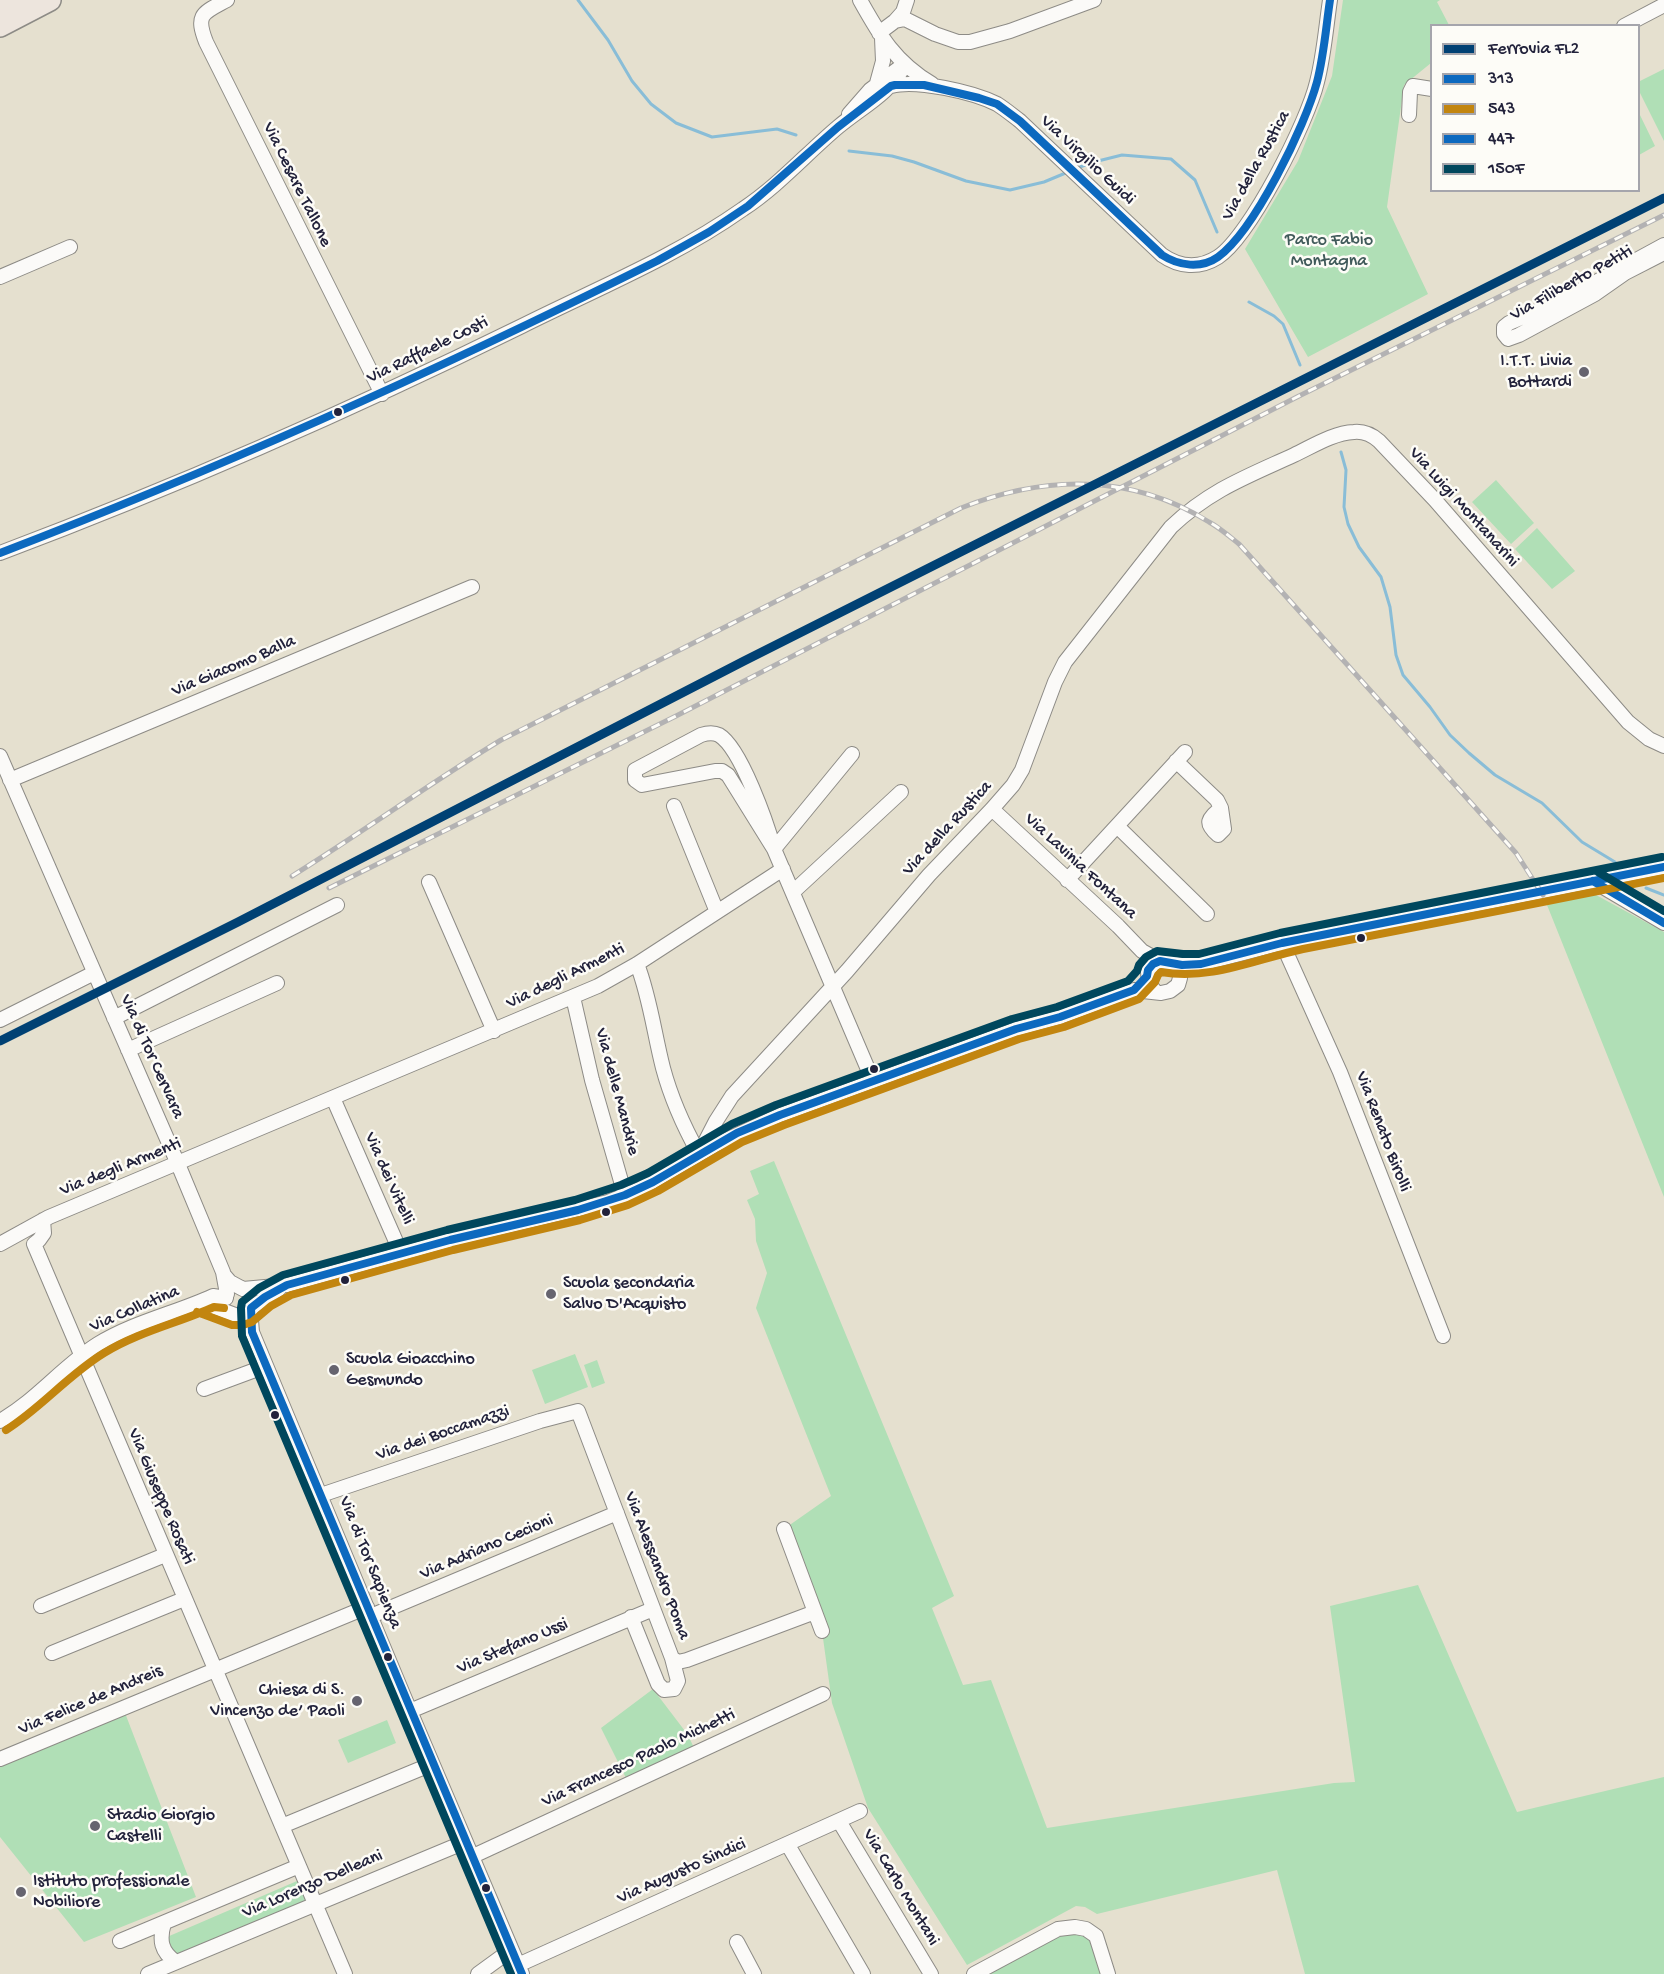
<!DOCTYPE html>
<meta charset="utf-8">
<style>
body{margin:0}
#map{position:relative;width:1664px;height:1974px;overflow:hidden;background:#e5e0cf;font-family:"Gochi Hand",sans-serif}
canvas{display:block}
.legend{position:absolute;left:1430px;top:24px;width:210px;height:168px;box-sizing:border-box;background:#fdfcf7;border:2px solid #a5a5ac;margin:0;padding:8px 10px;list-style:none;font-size:18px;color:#22223b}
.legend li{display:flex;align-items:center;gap:12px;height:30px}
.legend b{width:30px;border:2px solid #a5a5ac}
</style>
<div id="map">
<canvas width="1664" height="1974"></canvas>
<ul class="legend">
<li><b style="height:8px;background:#004174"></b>Ferrovia FL2</li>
<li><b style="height:8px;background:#0c69bf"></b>313</li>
<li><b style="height:8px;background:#c2850f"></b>543</li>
<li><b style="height:8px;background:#0c69bf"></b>447</li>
<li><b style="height:8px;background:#00475d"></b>150F</li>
</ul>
</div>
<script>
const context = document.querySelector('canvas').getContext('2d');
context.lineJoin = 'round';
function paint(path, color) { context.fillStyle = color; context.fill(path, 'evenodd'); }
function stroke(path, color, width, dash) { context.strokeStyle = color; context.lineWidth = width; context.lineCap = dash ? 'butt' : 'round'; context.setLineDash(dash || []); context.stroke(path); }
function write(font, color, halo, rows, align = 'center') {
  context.font = font + ' "Gochi Hand",sans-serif'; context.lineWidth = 5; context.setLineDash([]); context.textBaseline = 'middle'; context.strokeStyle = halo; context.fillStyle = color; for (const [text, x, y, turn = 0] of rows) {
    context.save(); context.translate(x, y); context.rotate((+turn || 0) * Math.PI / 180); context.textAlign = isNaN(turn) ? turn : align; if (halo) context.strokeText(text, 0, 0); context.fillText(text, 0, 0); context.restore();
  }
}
paint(new Path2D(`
 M1343 0H1440L1437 2 1449 25 1432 26 1431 63 1404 85 1387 207 1428 294 1308 357 1245 249 1298 161 1332 76Z
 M1664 69V141L1639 91 1638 82Z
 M1639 113 1655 146 1639 155H1638Z
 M1496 480 1534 523 1511 544 1472 502Z
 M1537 528 1575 571 1552 589 1515 549Z
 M1543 895H1596L1664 932V1197Z
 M774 1161 954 1596 932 1608 963 1685 991 1680 1047 1828 1334 1783 1355 1782 1330 1606 1418 1585 1517 1812 1664 1777V1974H1305L1277 1870 1097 1914 1085 1907 1076 1906 967 1965 868 1808 832 1703 822 1631 784 1529 831 1496 756 1308 767 1273 756 1241 755 1219 747 1200 759 1194 750 1171Z
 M575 1354 588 1387 545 1404 532 1370Z
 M597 1360 605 1383 592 1388 584 1365Z
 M653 1689 688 1735 694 1748 626 1778 601 1728Z
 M125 1713 196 1897 84 1942 0 1837V1766Z
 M387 1720 396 1743 348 1763 338 1740Z
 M297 1881 307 1904 177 1960 167 1937Z
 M1071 1933 1085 1936 1093 1941 1104 1974H988L1062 1934Z`), '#b0dfb6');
stroke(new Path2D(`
 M578 0 608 40 632 81 651 104 676 123 712 137 777 129 796 135
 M849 151 892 156 914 162 966 181 1010 190 1044 182 1068 172
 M1077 168 1094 162 1122 155 1171 159 1195 180 1217 232
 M1249 302 1274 316 1283 324 1300 365
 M1341 452 1346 470 1344 507 1348 524 1359 547 1381 577 1390 607 1396 655 1403 675 1430 707 1450 735 1469 753 1495 775 1542 803 1582 842 1615 862
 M1646 888 1664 895`), '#89bdd7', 3);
const minor = new Path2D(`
 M227 0C203 13 195 14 206 42L382 394
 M860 0C880 36 895 62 932 84
 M895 21 903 12 907 0
 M1624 26 1664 5
 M879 33 895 21 905 19 935 34 958 42H970L1010 31 1094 0
 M877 83 883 61 882 38
 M891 86C916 79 973 92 997 104 1005 109 1012 115 1020 121L1162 255C1179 267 1199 269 1218 257 1250 236 1308 121 1317 82 1324 55 1326 27 1330 0
 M849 114 870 90 903 65
 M1409 115 1410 92 1413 86 1432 89
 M1664 245 1561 301 1509 323 1504 327V334L1508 339 1519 335 1595 294 1625 273 1664 253
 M0 277 70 247
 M0 553C178 486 351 410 522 326 596 289 675 257 743 209 778 186 806 154 838 127 863 106 890 94 905 64
 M0 756 178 1164 223 1272 227 1294
 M1176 761 1217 800 1221 808 1224 829 1218 835C1204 823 1208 819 1221 808
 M10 780 472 587
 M674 806 717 912
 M992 809 1118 926 1142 951 1160 961
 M1117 826 1207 914
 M774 849C767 824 741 748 719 735 713 732 707 733 701 735L635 770V780L642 785 715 771H722L728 775 774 849 873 1081
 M774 849 852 754
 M1067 880 1185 752
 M1593 881 1664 923
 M429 882 494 1031
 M793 892 901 792
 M1282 943 1340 1072 1443 1336
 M637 964C650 997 654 1033 663 1068 671 1098 684 1127 699 1154
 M1155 991 1149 984 1148 972 1153 964 1160 961 1182 965 1201 964 1282 943 1664 867
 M573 997 592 1080 625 1195
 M114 1018 337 905
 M0 1020 94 973
 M128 1050 277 983
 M333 1098 401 1253
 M699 1154 716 1121 732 1096 847 971 929 875 992 809 1013 785 1022 770 1055 682 1065 662 1171 527C1210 490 1246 477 1294 455 1313 446 1333 433 1354 432 1364 431 1372 435 1379 441L1435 500 1628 722 1649 739 1664 746
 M43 1220 44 1233 39 1240 34 1244 345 1974
 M0 1244 49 1217 598 986 637 964 783 869
 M224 1275 230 1282 243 1289 287 1285 450 1240 608 1202 640 1189 715 1145 780 1115 1016 1029 1060 1017 1134 990 1161 993 1170 991 1178 985 1180 978 1179 972 1172 963
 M201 1302 235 1315 252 1332
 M251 1308 279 1289
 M250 1309 252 1332 410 1711 522 1974
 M204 1389 266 1366
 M0 1421C37 1400 63 1366 98 1344 134 1322 176 1313 213 1296L226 1298
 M321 1495 540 1421 578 1411 672 1658 678 1681 674 1689 664 1690 658 1684 631 1617
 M784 1529 822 1631
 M41 1606 165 1555
 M371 1616 617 1513
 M52 1653 184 1599
 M672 1658 678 1662 687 1660 815 1612
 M410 1711 653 1609
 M0 1759 367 1607
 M839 1821 931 1974
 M282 1826 432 1764
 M788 1845 863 1974
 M471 1857 823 1694
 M164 1923C159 1940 161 1952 176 1962
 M120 1941 299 1866
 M737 1942 754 1974
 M518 1965 860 1811
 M148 1974 465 1842
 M478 1974 511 1950
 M974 1974 1058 1929 1075 1927 1086 1929 1096 1936 1108 1974`);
const highway = new Path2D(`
 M0 9 16 0
 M0 26 50 0`);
stroke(minor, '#8d8b86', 16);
stroke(highway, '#8d8b86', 24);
stroke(minor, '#fbfaf8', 14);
stroke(highway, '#ede5dd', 21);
const rail = new Path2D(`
 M292 876C363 832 430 783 501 740L961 508C1045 475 1131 473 1209 522 1220 528 1229 536 1239 544L1516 853 1543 895
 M329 888 676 716 1297 397 1664 215`);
stroke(rail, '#b3b2b3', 5);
stroke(rail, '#fdfcf7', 3, [9]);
stroke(new Path2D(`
 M1593 881 1664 923
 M522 1974 252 1332 251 1308 265 1297 287 1285 450 1240 578 1210 625 1195 653 1182 737 1133 780 1115 1016 1029 1060 1017 1134 990 1147 976 1148 970 1153 964 1160 961 1182 965 1201 964 1282 943 1664 867`), '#0c69bf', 8);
stroke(new Path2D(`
 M197 1312 232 1325H243L252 1322 271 1306 291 1295 453 1250 580 1220 628 1205 658 1191 742 1142 784 1125 1019 1039 1064 1027 1139 999 1155 982 1158 975 1161 972C1210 981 1256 959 1303 949 1423 926 1544 902 1664 878
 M6 1430C41 1408 68 1375 104 1353 138 1332 178 1323 214 1307L224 1308`), '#c2850f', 8);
stroke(new Path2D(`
 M0 553C224 467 442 368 657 261L709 232 748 206 838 127 891 86 895 85H924L979 98 997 104 1020 121 1162 255C1179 266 1201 269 1218 257 1255 230 1305 126 1317 82 1324 55 1326 27 1330 0`), '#0c69bf', 8);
stroke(new Path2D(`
 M1598 872 1664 911
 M511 1974 242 1336 241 1308 242 1302 259 1288 283 1275 447 1230 575 1200 621 1185 648 1173 732 1124 776 1105 1012 1019 1057 1007 1128 981 1137 971 1139 965 1146 957 1157 951 1183 954H1199L1280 933 1662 857`), '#00475d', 8);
stroke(new Path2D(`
 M0 1041 238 922 744 661 1664 198`), '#004174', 9);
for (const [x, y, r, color] of [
 [1584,372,6,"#66646f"],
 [338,412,5,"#22223b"],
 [1361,938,5,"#22223b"],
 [874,1069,5,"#22223b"],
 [606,1212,5,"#22223b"],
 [345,1280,5,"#22223b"],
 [551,1294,6,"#66646f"],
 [334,1370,6,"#66646f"],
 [275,1415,5,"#22223b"],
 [388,1657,5,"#22223b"],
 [357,1701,6,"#66646f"],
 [95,1826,6,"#66646f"],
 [486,1888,5,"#22223b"],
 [21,1892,6,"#66646f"]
]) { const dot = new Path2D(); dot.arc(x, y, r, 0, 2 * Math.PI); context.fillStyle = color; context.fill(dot); stroke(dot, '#fdfcf7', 2); }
write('18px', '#22223b', '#fdfcf7', [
 ["Via Virgilio Guidi",1087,161,43],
 ["Via della Rustica",1257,166,-61],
 ["Via Cesare Tallone",296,185,64],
 ["Via Filiberto Petiti",1572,284,-29],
 ["Via Raffaele Costi",428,351,-26],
 ["Via Luigi Montanarini",1463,508,48],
 ["Via Giacomo Balla",234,667,-23],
 ["Via della Rustica",948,829,-47],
 ["Via Lavinia Fontana",1080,867,43],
 ["Via degli Armenti",566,977,-26],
 ["Via di Tor Cervara",151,1057,66],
 ["Via delle Mandrie",616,1092,75],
 ["Via Renato Birolli",1382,1132,69],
 ["Via degli Armenti",121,1168,-22],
 ["Via dei Vitelli",388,1179,66],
 ["Via Collatina",135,1310,-23],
 ["Via dei Boccamazzi",443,1434,-19],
 ["Via Giuseppe Rosati",160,1497,67],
 ["Via Adriano Cecioni",487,1548,-23],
 ["Via di Tor Sapienza",369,1563,68],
 ["Via Alessandro Poma",656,1566,69],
 ["Via Stefano Ussi",513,1647,-23],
 ["Via Felice de Andreis",91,1701,-23],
 ["Via Francesco Paolo Michetti",639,1759,-25],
 ["Via Augusto Sindici",682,1872,-24],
 ["Via Lorenzo Delleani",313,1885,-23],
 ["Via Carlo Montani",900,1888,59]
]);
write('18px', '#405a5a', '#fdfcf7', [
 ["Parco Fabio",1329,241],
 ["Montagna",1329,262]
]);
write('18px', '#22223b', '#fdfcf7', [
 ["I.T.T. Livia",1572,362,"right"],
 ["Bottardi",1572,383,"right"],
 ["Scuola secondaria",563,1284],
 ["Salvo D'Acquisto",563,1305],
 ["Scuola Gioacchino",346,1360],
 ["Gesmundo",346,1381],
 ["Chiesa di S.",345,1691,"right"],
 ["Vincenzo de’ Paoli",345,1712,"right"],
 ["Stadio Giorgio",107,1816],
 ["Castelli",107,1837],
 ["Istituto professionale",33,1882],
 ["Nobiliore",33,1903]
], 'left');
</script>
